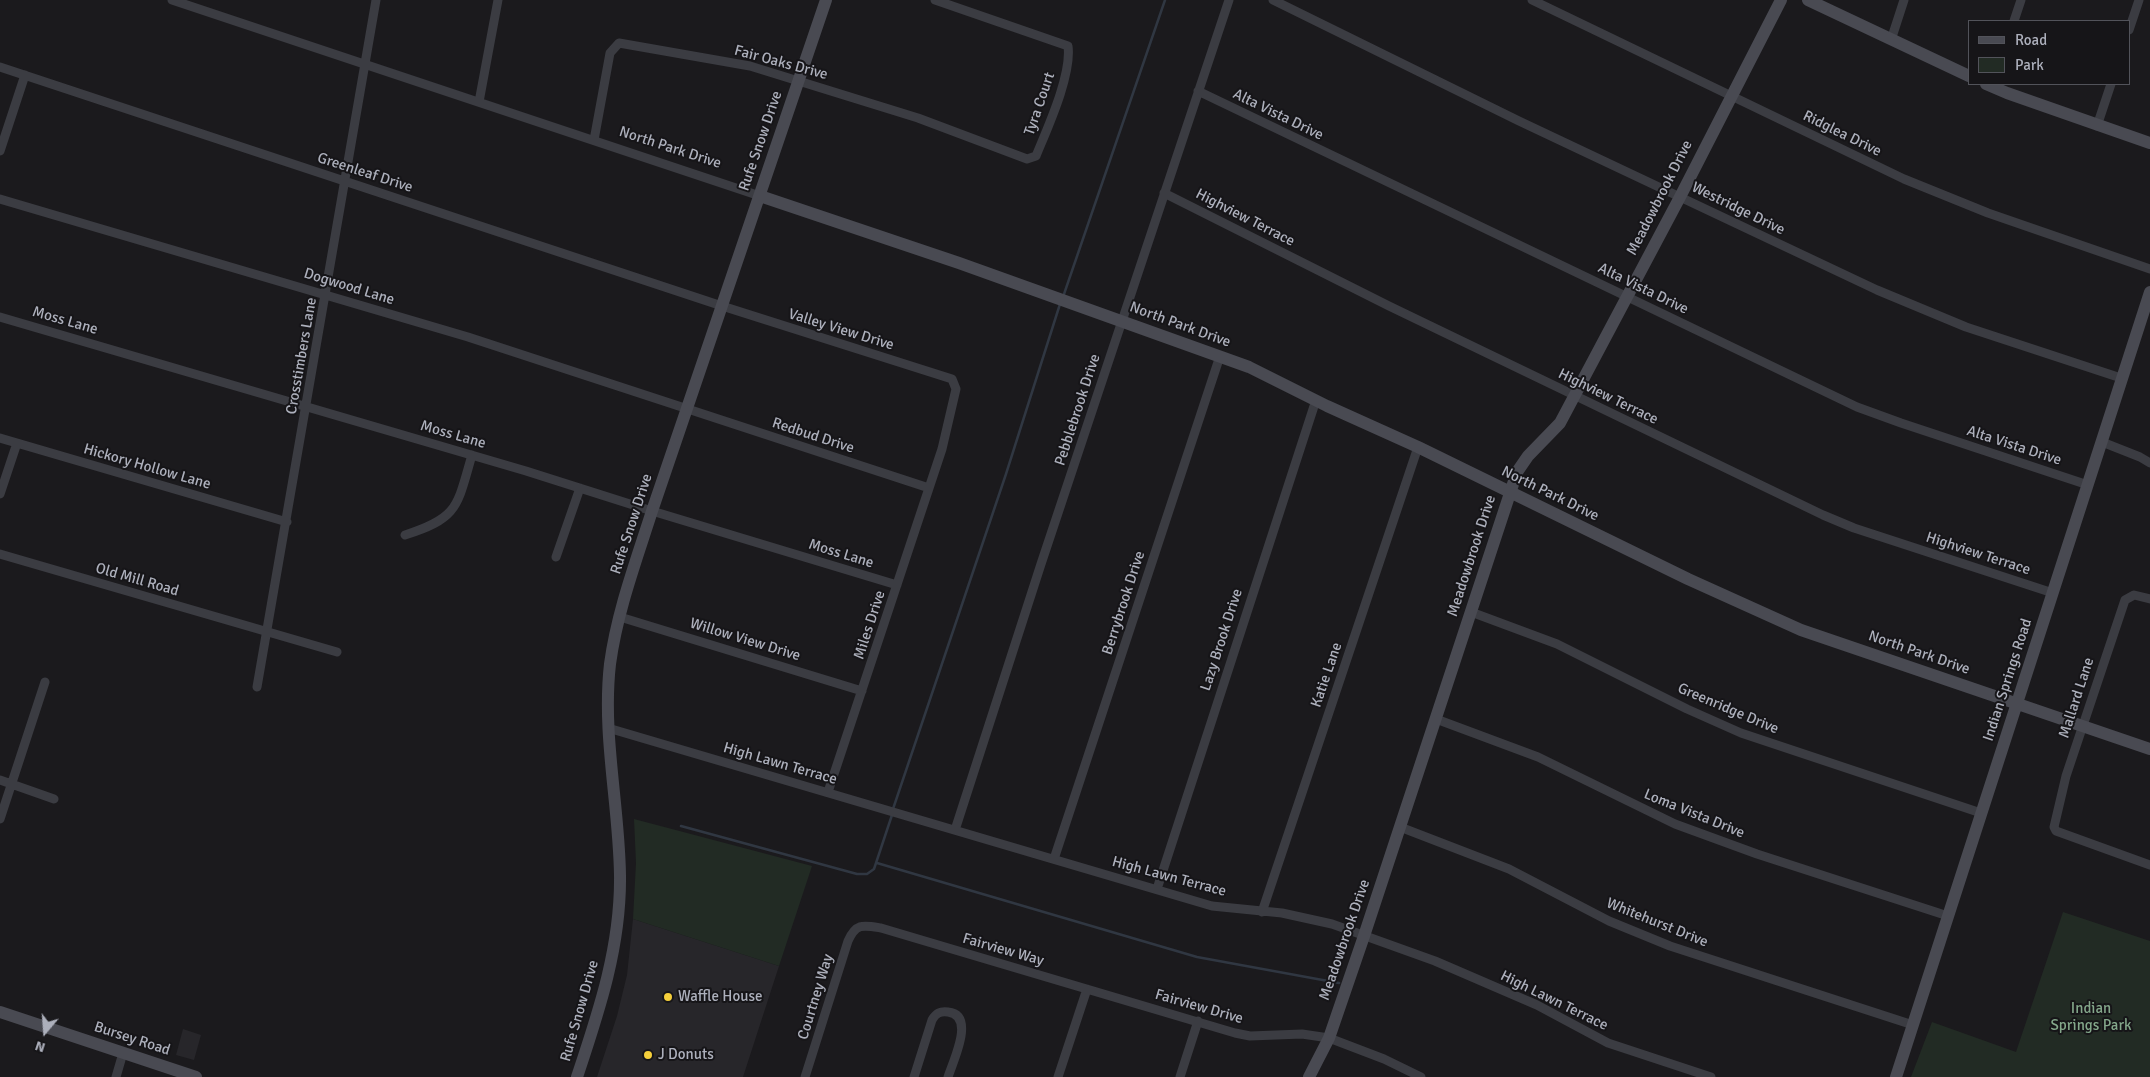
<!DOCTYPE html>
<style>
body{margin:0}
#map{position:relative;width:2150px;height:1077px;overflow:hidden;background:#1b1a1d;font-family:Signika,sans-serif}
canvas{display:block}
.legend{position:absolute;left:1968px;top:20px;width:162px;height:65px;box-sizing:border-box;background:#161518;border:1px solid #52535a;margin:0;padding:6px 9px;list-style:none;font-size:15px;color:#adb0bc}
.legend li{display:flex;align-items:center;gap:10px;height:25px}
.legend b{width:25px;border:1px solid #52535a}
.north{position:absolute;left:20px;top:1007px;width:50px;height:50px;-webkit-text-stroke:4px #161518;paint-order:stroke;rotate:198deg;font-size:14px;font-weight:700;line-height:20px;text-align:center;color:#adb0bc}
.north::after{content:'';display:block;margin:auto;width:18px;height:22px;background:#adb0bc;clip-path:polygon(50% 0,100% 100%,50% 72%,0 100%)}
</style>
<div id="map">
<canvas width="2150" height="1077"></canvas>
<ul class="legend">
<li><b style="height:6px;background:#494a52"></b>Road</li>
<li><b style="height:14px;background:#222b24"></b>Park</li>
</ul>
<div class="north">N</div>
</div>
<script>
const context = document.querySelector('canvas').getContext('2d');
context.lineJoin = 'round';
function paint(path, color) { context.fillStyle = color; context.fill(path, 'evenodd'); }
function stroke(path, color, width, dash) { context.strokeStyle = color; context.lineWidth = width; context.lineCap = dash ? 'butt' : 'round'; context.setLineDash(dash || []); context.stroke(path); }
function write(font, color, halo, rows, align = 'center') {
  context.font = font + ' Signika,sans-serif'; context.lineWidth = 4; context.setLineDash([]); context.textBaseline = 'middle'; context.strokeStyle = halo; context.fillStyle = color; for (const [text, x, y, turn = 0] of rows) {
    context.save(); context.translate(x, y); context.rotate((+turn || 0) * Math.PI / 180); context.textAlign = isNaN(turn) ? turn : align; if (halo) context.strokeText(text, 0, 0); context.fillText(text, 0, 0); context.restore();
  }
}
paint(new Path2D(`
 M633 919 779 966 743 1077H597L617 1016 627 975Z
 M183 1029 201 1035 194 1060 176 1055Z`), '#27262a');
paint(new Path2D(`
 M634 819 812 866 779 966 633 919 636 863Z
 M2063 912 2150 941V1077H1911L1932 1022 2016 1052Z`), '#222b24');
stroke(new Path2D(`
 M1063 297 1165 0
 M893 809 1006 474 1060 304
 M681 826 857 874H867L874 869 892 815
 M877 863 1197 957 1339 983`), '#303742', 2.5);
stroke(new Path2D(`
 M172 0 760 196
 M1273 0 1519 121 1877 290 1966 327 2121 378
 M1532 0 1904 179 1988 213 2150 269
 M2014 21 2021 0
 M2129 30 2139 0
 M1891 40 1904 0
 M0 67 722 306 952 379 956 389 942 449 828 792
 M1198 91 1857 407 1901 423 2088 485
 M479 102 498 0
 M2097 126 2111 84
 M594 140 610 53 619 43 750 66 918 118 1027 159 1036 156C1047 129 1072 75 1068 46L935 0
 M0 151 25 75
 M1164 193 1389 306 1823 515 1854 528 2053 593
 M0 199 468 337 929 488
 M0 317 526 471 652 511 897 585
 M0 438 287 522
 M2102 442 2140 457 2150 463
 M0 494 17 443
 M405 535C459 518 457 506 472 455
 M0 554 337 652
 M556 557 580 488
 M2150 599 2134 595 2125 600 2066 776 2054 827 2056 831 2150 865
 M1471 612 1557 644 1687 709 1741 733 1981 813
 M620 617 862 691
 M257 687 376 0
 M1436 719 1538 757 1675 824 1757 854 1948 916
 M608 728 1212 906 1282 913 1332 924 1435 961 1537 1005 1608 1043 1711 1077
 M0 780 54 799
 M0 819 45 682
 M1400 827 1509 869 1609 921 1670 946 1913 1025
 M955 830 1041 564 1229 0
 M1054 859 1220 356
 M1157 889 1316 400
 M1262 912 1418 447
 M116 1077 123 1053
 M805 1077 848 941C856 923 863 925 881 928L1235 1033 1250 1036 1302 1034 1329 1038 1384 1059 1421 1077
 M914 1077 932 1020C936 1013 940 1011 948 1012 976 1015 953 1061 948 1077
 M1058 1077 1087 989
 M1180 1077 1198 1021`), '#3b3c42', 9);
stroke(new Path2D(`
 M1808 0 1969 76
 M1986 84 2007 93 2150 143
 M760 196 959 263 1249 367 1327 406 1418 447 1688 579 1801 630 2150 749
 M0 1012 196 1077
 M577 1077C599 1011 621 946 620 875 619 804 602 735 610 664 617 612 636 561 652 511L826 0
 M1309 1077 1329 1038 1364 936 1517 472 1528 456 1560 423 1680 197 1781 0
 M1896 1077 2150 292`), '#494a52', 12);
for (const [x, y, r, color] of [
 [668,997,5,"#f5cf3b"],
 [648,1055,5,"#f5cf3b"]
]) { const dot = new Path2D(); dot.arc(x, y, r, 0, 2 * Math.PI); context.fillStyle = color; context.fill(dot); stroke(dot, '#161518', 2); }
write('15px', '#adb0bc', '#161518', [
 ["Fair Oaks Drive",781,63,15],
 ["Tyra Court",1040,104,-71],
 ["Alta Vista Drive",1278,115,26],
 ["Ridglea Drive",1842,134,26],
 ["Rufe Snow Drive",761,141,-71],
 ["North Park Drive",670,148,18],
 ["Greenleaf Drive",365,173,18],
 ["Meadowbrook Drive",1660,198,-63],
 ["Westridge Drive",1738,209,26],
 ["Highview Terrace",1245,218,27],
 ["Dogwood Lane",349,287,17],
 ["Alta Vista Drive",1643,289,26],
 ["Moss Lane",65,321,16],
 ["North Park Drive",1180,325,20],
 ["Valley View Drive",841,330,17],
 ["Crosstimbers Lane",302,356,-80],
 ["Highview Terrace",1608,397,26],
 ["Pebblebrook Drive",1078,410,-72],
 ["Moss Lane",453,435,16],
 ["Redbud Drive",813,436,18],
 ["Alta Vista Drive",2014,446,18],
 ["Hickory Hollow Lane",147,467,16],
 ["North Park Drive",1550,494,26],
 ["Rufe Snow Drive",632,524,-72],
 ["Moss Lane",841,554,17],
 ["Highview Terrace",1978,554,18],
 ["Meadowbrook Drive",1472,556,-72],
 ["Old Mill Road",137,580,16],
 ["Berrybrook Drive",1124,603,-72],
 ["Miles Drive",870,625,-72],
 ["Willow View Drive",745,640,17],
 ["Lazy Brook Drive",1222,640,-72],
 ["North Park Drive",1919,653,19],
 ["Katie Lane",1327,675,-71],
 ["Indian Springs Road",2008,680,-72],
 ["Mallard Lane",2077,698,-72],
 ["Greenridge Drive",1728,709,23],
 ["High Lawn Terrace",780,764,16],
 ["Loma Vista Drive",1694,814,22],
 ["High Lawn Terrace",1169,877,15],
 ["Whitehurst Drive",1657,923,22],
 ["Meadowbrook Drive",1345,940,-71],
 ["Fairview Way",1003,950,16],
 ["Courtney Way",816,997,-73],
 ["High Lawn Terrace",1554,1001,26],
 ["Fairview Drive",1199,1007,16],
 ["Rufe Snow Drive",580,1011,-74],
 ["Bursey Road",132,1039,18]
]);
write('15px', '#adb0bc', '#161518', [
 ["Waffle House",678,997],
 ["J Donuts",658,1055]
], 'left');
write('15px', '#84a78b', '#161518', [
 ["Indian",2091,1009],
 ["Springs Park",2091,1026]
]);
</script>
